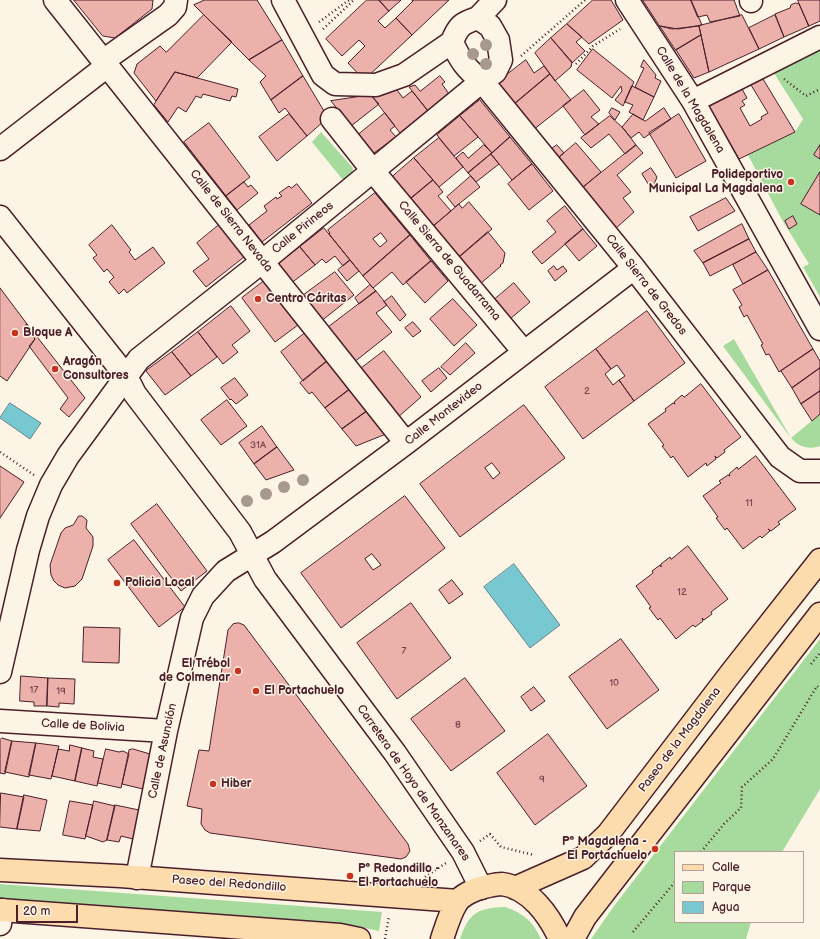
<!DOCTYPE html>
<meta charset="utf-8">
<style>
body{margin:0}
#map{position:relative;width:820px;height:939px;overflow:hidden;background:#fcf5e5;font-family:"Balsamiq Sans",sans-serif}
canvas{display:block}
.legend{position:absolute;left:674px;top:851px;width:130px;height:72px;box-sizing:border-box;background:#fcf5e5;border:1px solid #b59f9b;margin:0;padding:5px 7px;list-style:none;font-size:12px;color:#4a1f2b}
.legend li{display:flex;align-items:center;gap:8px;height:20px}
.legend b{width:20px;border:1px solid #b59f9b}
.scale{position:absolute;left:16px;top:905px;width:62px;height:18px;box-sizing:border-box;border:2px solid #4a1f2b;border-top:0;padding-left:5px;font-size:12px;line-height:14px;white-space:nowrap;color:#4a1f2b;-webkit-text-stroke:3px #fcf5e5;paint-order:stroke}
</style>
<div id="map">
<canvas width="820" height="939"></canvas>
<ul class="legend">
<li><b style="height:5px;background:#fcdcac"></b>Calle</li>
<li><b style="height:11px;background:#a7db9d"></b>Parque</li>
<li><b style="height:11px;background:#78c8d2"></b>Agua</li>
</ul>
<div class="scale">20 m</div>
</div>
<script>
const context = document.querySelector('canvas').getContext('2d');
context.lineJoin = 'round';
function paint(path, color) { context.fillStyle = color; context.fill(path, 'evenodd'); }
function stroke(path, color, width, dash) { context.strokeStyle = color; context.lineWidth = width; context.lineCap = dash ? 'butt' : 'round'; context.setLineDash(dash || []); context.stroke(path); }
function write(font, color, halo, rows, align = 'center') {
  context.font = font + ' "Balsamiq Sans",sans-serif'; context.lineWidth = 3; context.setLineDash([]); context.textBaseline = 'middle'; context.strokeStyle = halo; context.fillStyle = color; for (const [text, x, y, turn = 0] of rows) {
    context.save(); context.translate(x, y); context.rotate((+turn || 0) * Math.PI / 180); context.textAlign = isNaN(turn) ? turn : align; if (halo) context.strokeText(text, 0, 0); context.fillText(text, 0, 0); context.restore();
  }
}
paint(new Path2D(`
 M820 46V297L803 267 809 264 781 218 748 155 795 132 803 119 772 70Z
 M321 132 353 168 352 173 343 180 312 142Z
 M734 339 791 438 820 414V446C808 450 799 447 791 438L723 346Z
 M820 639V789L782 852H675V922H751L746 939H591L614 906Z
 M0 884 382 912 379 931 351 925 0 899Z
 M505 907C523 913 533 921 541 939H460C469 913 477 908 505 907Z`), '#a7db9d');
const water = new Path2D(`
 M10 403 41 423 30 439 0 418Z
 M514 564 560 625 530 648 484 587Z`);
paint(water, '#78c8d2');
stroke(water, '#66848f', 1);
const building = new Path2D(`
 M74 0H153L152 9 115 38 103 36Z
 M205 0H257L282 40 249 60 194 5Z
 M367 0H379L389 11 378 21 385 28 396 18 412 35 364 80 348 63 365 46 359 40 342 56 326 39Z
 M379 0H401L389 11Z
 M412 0H449L412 35 396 18 413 1Z
 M593 0H611L623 20 589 44 567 24Z
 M643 0H691L702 25 678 29 660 26Z
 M691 0H734L740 16 710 22 707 15 698 17Z
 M798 0H820V21L809 26Z
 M796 3 799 4 809 26 784 37 775 14 790 8 791 5Z
 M204 15 232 42 197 78 175 72 156 101 134 73 137 64 160 46 166 52Z
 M742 15 759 49 709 72 699 26Z
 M775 15 784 37 759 49 749 28Z
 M567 24 582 37 576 42 585 51 572 63 551 38Z
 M660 26 672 29 699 26 701 35 676 50Z
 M701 35 709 72 694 78 676 50Z
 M551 38 572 62 571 67 555 81 535 53Z
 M282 40 303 76 271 100 260 82 266 76 249 60Z
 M593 49 634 82 623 106 615 100 622 91 621 86 612 98 577 70Z
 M526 60 534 73 544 66 550 74 512 106 495 84Z
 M644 60 656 75 655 78 661 81 654 97 635 87 644 68 641 67Z
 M175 72 238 89 236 97 232 96 230 101 203 94 201 98 196 96 186 112 178 107 168 122 154 105Z
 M550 74 571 100 533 130 512 106Z
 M303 76 324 111V121L307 136 285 108 279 113 271 100Z
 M440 76 445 82 442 84 449 94 428 111 409 87 415 85 420 91Z
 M763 79 795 132 739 159 708 106 742 89 747 98 742 101 745 105 740 108 750 126 762 119 761 117 768 113 751 85Z
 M632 86 654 97 643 120 629 112 633 105 625 102Z
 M397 90 403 98 412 91 428 111 400 133 371 95Z
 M584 90 600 110 591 117 599 124 585 135 563 106Z
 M371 95 379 104 351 126 331 101Z
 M480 100 510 137 492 153 460 116Z
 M612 108 620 112 615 120 609 113Z
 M664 108 671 119 644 138 639 132 631 138 622 127 633 114 645 121Z
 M385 113 395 126 390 130 396 137 374 153 372 152 358 135Z
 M289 114 307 136 277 161 259 137Z
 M679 114 706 161 676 178 649 133Z
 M460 116 478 137 454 156 437 135Z
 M610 116 624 129 636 145 625 154 609 134 591 148 581 138Z
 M209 123 250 177 226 196 184 142Z
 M510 137 532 164 512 180 491 154Z
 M439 138 463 167 439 187 414 158Z
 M576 143 601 172 581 189 556 160Z
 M484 145 492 153 468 173 456 158 463 152 468 158Z
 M557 145 564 153 556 160 549 151Z
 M636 145 643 153 617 175 631 192 623 198 634 212 615 229 581 189Z
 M820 145V159L814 155Z
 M491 154 499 164 476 182 468 173Z
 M414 158 433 180 409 200 391 178Z
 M532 164 553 191 529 210 508 184Z
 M651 168 657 177 652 190 642 174Z
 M820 172V215L801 204Z
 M471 176 480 187 455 207 447 197Z
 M433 180 443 192 438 196 451 211 432 227 409 200Z
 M244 182 248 187 251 185 258 193 237 210 226 196Z
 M297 184 312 203 262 242 249 225 267 211 264 206 276 197 277 199 282 196 279 193 289 186 291 188Z
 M375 193 410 235 363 276 329 234 330 233 328 230ZM381 233 387 241 380 247 373 239Z
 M726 198 735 211 698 231 690 217Z
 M469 202 492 229 458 258 432 227 459 204 462 208Z
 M565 206 583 229 542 264 532 252 556 232 547 221Z
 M793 216 797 224 789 229 785 221Z
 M742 224 749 239 703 263 694 251Z
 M112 225 131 250 129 252 135 260 153 247 165 263 127 293 124 289 119 294 109 282 114 277 107 269 104 272 93 258 97 255 89 245Z
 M219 225 244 257 206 287 193 271 209 259 197 243Z
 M324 228 350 260 343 266 335 256 326 263 322 259 315 265 300 247Z
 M583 229 597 246 579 261 565 244Z
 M488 232 505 253 503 263 500 265 501 266 480 284 458 258Z
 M410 235 431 261 403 285 392 272 373 288 363 276Z
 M749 239 756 252 710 276 703 263Z
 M300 247 315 265 290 284 276 266Z
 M756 252 768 270 743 284 733 265Z
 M350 260 359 271 347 281 338 270Z
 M431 261 448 281 425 303 406 282Z
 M554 266 557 270 563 266 567 271 555 281 548 271Z
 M768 270 813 349 779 372 769 354 766 355 761 345 763 344 747 315 744 317 739 307 742 305 733 290Z
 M335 272 354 295 320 322 301 297Z
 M264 281 298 325 275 342 242 298Z
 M514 283 530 302 510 319 494 300Z
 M370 285 376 291 359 304 355 298Z
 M0 288 27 324 25 327 35 339 7 381 0 376Z
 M376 291 387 305 376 313 392 332 353 363 326 329Z
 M392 296 406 315 400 321 384 302Z
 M453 299 477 325 454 346 430 319Z
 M231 306 250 331 232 345 238 352 223 364 198 332Z
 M647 311 685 363 634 401 619 380 625 376 617 365 611 369 596 349Z
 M413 322 421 331 413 337 405 328Z
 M27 324 85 398 69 417 60 409 68 398 29 346 35 339 25 327Z
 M198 332 217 357 191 376 172 352Z
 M305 333 327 361 303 381 281 352Z
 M466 343 475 353 450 375 441 367Z
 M596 349 611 369 605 374 613 385 619 380 634 401 583 439 545 387Z
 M813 349 820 361V368L792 388 781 371Z
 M384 351 421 397 397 418 359 370Z
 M172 352 191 376 165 395 146 371Z
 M327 361 350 389 325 408 312 392 309 394 300 383Z
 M439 368 447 378 431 392 422 381Z
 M820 368V391L801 404 792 388Z
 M235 378 248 395 236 404 231 399 230 400 221 388Z
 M701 384 741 437 724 450 725 452 717 458 715 456 716 459 707 466 706 463 688 477 673 456 671 458 662 446 664 445 648 424 666 411 665 409 673 403 675 404 674 402 682 395 684 397Z
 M350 389 367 411 342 429 325 408Z
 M820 391V414L812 421 801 404Z
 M227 400 247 426 221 445 201 420Z
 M524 405 565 458 460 537 420 484ZM492 463 500 473 493 479 485 468Z
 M367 411 386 434 356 446 342 429Z
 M262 426 277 447 254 464 239 443Z
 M277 447 294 470 266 480 254 464Z
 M756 456 796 509 778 522 780 524 771 531 768 529 770 531 762 538 760 536 743 549 727 528 725 530 716 518 718 517 703 496 721 483 719 481 728 475 730 476 729 474 737 467 738 469Z
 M0 466 24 482 0 518Z
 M405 496 445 548 341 628 301 573ZM372 554 381 565 373 570 365 559Z
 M157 504 207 571 181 591 131 524Z
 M79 516H82L87 520 86 528 93 537V546L82 579 75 586 65 588 58 585 54 581 51 575 50 565 61 533 65 528 73 525Z
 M134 540 185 607 159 627 108 560Z
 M688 546 728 599 711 612 712 614 704 620 702 618 703 621 695 627 693 625 676 639 660 618 658 620 649 608 651 607 636 586 653 573 652 571 660 565 661 567V564L670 557 671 559Z
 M452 580 463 594 449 604 439 590Z
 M411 603 451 658 397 699 357 643Z
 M239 623 244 625 408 844 410 851 406 857 401 859 210 833 205 830 201 824 202 809 187 806 199 750 209 751 228 630 233 624Z
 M84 627 120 628 119 663 83 662Z
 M621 639 659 690 607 729 569 677Z
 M21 676 48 678 47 706H34V702L20 701Z
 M48 678 75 679 74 704 59 703V707L47 706Z
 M465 678 505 731 451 771 411 719Z
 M534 687 545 701 531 711 521 697Z
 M548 734 587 786 535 825 497 773Z
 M2 738 12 741 5 774 0 773V740Z
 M12 741 36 743 29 777 5 772Z
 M36 743 59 746 51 779 29 775Z
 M70 745 82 748 75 781 52 776 58 749 69 751Z
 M82 748 94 751 93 757 103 759 97 786 75 781Z
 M106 749 119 752 123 751 129 754 121 788 98 783Z
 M133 749 150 754 143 789 122 784 129 750Z
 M1 793 24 797 17 829 0 827Z
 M24 795 47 800 40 831 17 829Z
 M70 801 93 805 85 839 63 835Z
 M94 801 115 806 107 840 103 842 86 836Z
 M115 805 139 810 133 839 121 836 119 842 107 840Z`);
paint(building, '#ecb1ab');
stroke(building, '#4a1f2b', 1);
const minor = new Path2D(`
 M55 0 406 443
 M283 0 323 75 335 84 376 85 404 75 452 42
 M627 0 693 101 820 329
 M751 0V1
 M478 18 495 0
 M103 61 168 15 175 7 176 0
 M693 101 820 37
 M332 119 373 171 524 352
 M0 149 107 66
 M0 217 126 376 135 394 240 532 265 579 395 753 463 852 481 888
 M0 672 28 550 38 516 51 485 68 456 139 359 263 261 482 81 495 72 501 60 498 40 490 26 478 18C462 23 458 26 452 42 460 60 466 69 482 81L634 268 780 457 800 471H820
 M0 721 166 731
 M137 878 166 731 192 618 203 596 226 571 273 542 406 443 634 268
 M0 924 2 910`);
const major = new Path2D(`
 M0 870 120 876 458 901
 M515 888 583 858 608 834 731 673 820 560
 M0 910 340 935 359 939
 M442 939C446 927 450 913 457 902 462 895 475 889 484 887 489 886 496 884 502 884 530 888 549 915 560 939
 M573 939 585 917 820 614`);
stroke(minor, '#4a1f2b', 25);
stroke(major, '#4a1f2b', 25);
stroke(new Path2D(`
 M319 22 349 0
 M323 29 354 0
 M521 56 585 0
 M576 64 593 46 620 29
 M784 79 806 96 820 89
 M0 452 34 475
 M811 664 820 653
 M480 841 490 834 501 847 534 855
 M701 852 724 824 741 808 742 787 773 759 817 686 820 689
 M425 877 446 863
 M633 932 675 882
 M385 939 389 916`), '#4a1f2b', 2.5, [1, 3]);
stroke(minor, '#fcf5e5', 22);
stroke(major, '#fcdcac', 22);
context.fillStyle = '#a7998f';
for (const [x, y] of [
 [486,45],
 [473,54],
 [486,64],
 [303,480],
 [284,487],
 [266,494],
 [247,501]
]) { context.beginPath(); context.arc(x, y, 6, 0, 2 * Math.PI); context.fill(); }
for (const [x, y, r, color] of [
 [791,182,4,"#c8321e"],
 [258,299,4,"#c8321e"],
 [15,333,4,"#c8321e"],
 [55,369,4,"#c8321e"],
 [117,583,4,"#c8321e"],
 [238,671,4,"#c8321e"],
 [256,691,4,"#c8321e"],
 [213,784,4,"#c8321e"],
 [655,849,4,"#c8321e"],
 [350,876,4,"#c8321e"]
]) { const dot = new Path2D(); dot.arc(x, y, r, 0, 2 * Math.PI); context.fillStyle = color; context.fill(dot); stroke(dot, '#fcf5e5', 1.5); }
write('10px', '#72444b', null, [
 ["2",587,391],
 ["31A",258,445],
 ["11",749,503],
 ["12",682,592],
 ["7",404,651],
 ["10",614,683],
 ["17",34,690],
 ["19",61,691],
 ["8",458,725],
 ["9",542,779]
]);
write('12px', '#4a1f2b', '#fcf5e5', [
 ["Calle de la Magdalena",690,100,59],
 ["Calle de Sierra Nevada",231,221,52],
 ["Calle Pirineos",303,228,-39],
 ["Calle Sierra de Guadarrama",449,261,50],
 ["Calle Sierra de Gredos",646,285,52],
 ["Calle Montevideo",444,414,-38],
 ["Calle de Bolivia",83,726,3],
 ["Paseo de la Magdalena",680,740,-53],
 ["Calle de Asunción",163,751,-78],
 ["Carretera de Hoyo de Manzanares",413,783,55],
 ["Paseo del Redondillo",229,884,4]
]);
write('bold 12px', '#4a1f2b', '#fcf5e5', [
 ["Polideportivo",783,175,"right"],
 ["Municipal La Magdalena",783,189,"right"],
 ["Centro Cáritas",266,299],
 ["Bloque A",23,333],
 ["Aragón",63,362],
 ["Consultores",63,376],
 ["Policia Local",125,583],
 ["El Trébol",230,664,"right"],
 ["de Colmenar",230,678,"right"],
 ["El Portachuelo",264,691],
 ["Hiber",221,784],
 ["Pº Magdalena -",647,842,"right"],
 ["El Portachuelo",647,856,"right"],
 ["Pº Redondillo -",358,869],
 ["El Portachuelo",358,883]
], 'left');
</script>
